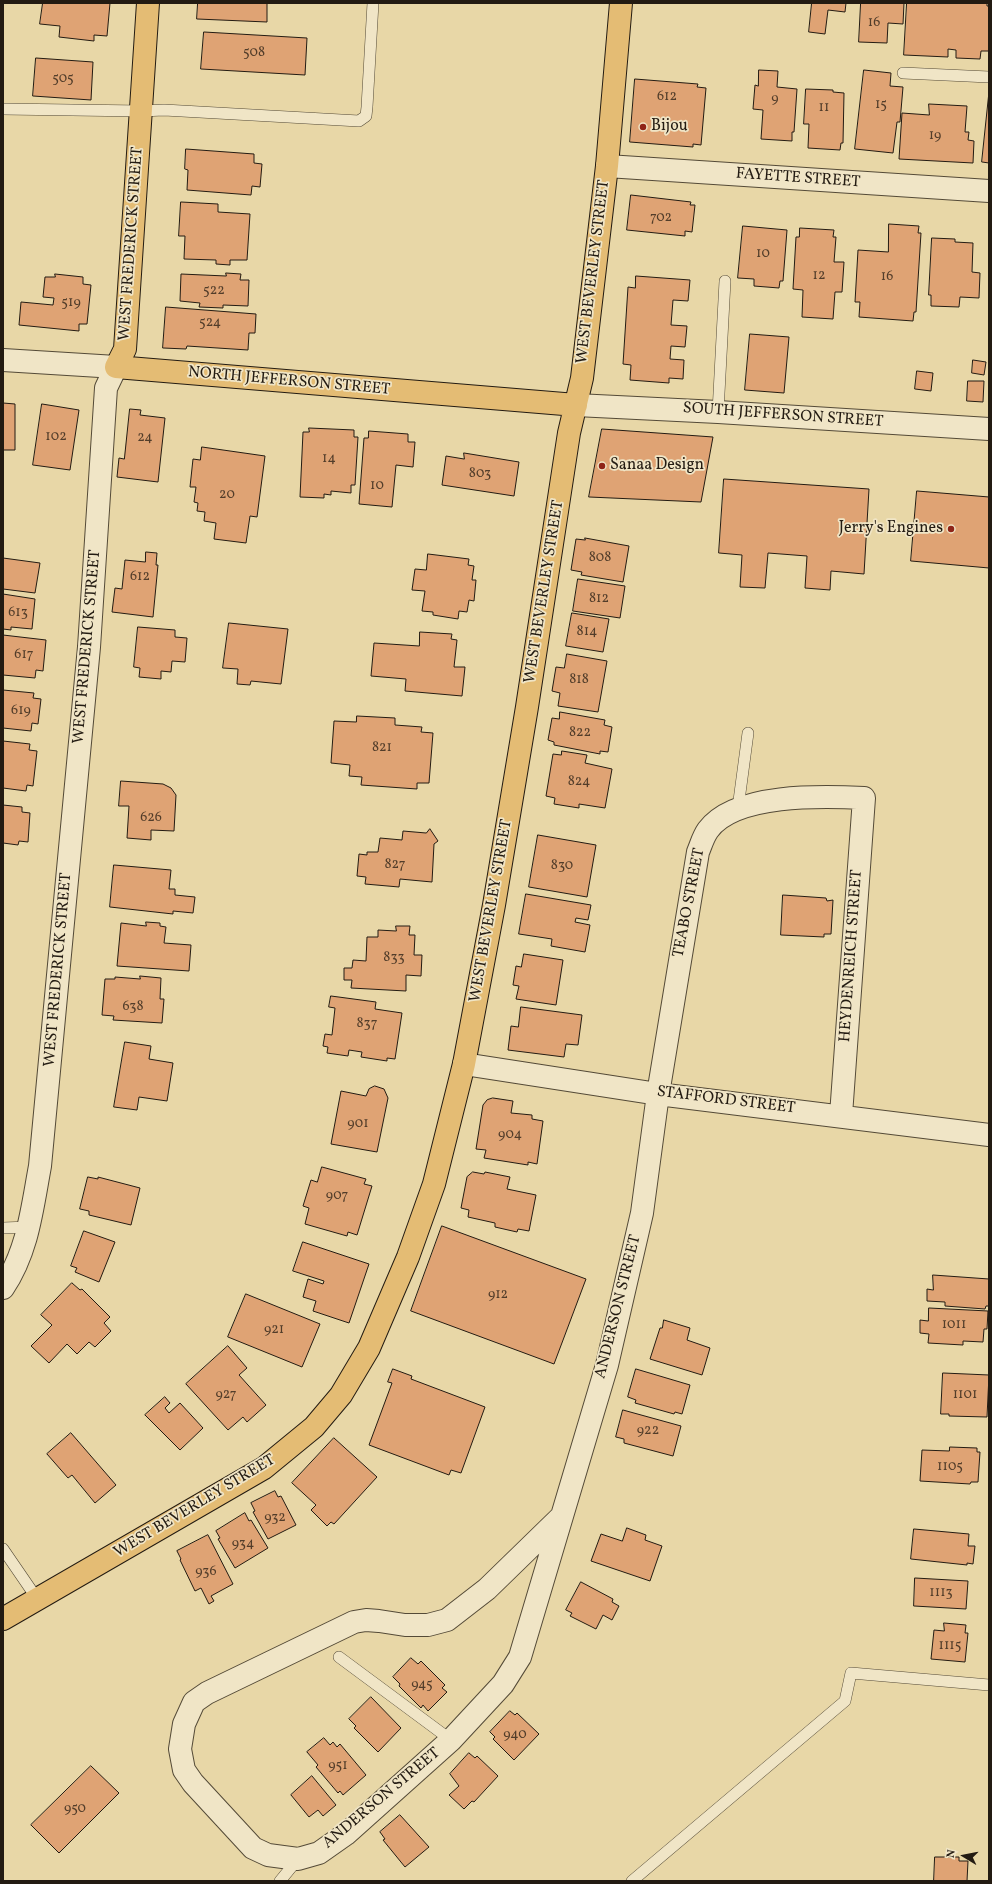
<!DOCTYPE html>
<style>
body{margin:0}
#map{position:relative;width:992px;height:1884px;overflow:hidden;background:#e8d7a7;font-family:Vollkorn,serif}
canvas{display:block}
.frame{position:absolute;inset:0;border:4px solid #231b12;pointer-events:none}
.north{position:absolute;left:944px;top:1836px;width:40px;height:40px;-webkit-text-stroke:3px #f0e5c6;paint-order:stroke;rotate:280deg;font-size:11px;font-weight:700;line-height:16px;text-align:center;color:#231b12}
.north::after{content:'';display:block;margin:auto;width:14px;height:18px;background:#231b12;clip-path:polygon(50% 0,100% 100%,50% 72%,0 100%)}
</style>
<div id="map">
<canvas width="992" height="1884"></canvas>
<div class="frame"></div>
<div class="north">N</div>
</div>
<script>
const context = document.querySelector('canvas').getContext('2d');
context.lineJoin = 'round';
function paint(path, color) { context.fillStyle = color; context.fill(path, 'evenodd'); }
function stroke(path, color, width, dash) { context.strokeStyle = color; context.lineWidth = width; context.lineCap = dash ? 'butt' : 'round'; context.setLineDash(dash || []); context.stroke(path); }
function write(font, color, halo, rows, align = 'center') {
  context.font = font + ' Vollkorn,serif'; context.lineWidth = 3.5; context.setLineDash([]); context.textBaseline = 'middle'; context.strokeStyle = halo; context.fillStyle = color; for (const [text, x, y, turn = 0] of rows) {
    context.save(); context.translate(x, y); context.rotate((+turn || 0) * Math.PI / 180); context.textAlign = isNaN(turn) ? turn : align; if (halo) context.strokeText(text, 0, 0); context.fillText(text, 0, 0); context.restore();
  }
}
const building = new Path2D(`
 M43 3H110L107 36 94 35V41L59 37 60 26 40 24Z
 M198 3H267V22L197 19Z
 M812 3H846L845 12 828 10 825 34 809 32Z
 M861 3H904L903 24 888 23 887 43 859 42Z
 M907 3H987V6H989V51H981L980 59 956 58V50L948 49V57L904 55Z
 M204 32 307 38 305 75 201 69Z
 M36 58 93 62 91 100 33 96Z
 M759 70 778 71 777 87 797 89 794 132H792V141L761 139 763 110 753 109 755 85 758 86Z
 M864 70 891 73 890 86 903 87 900 122H897L893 153 855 149Z
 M635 79 698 84 697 87 706 88 701 145 693 144V147L630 142Z
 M806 89 833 90V92L844 93 843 143H841L840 150 808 148 809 124H804Z
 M989 92V163L982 162Z
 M929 104 967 106 965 132H969L968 140 974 141 973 163 899 159 902 113 929 115Z
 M186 149 254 154V163L262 164 260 187 252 186 251 195 187 190 188 170 185 169Z
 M631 195 691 202 690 205H695L692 232 685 231V236L627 230Z
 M181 202 218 204V212L250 214 247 260H230V265L216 264V260L184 259 185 236H179Z
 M889 224 919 226 918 233H921L916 312H914L913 321 859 317 860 302H855L858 250 888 252Z
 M743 226 787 230 783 281H780L779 288 754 286V279L738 278Z
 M800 228 834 230 833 237H836L834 262H844L842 292H835L833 319 802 317 803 290 793 289 796 237H799Z
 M932 238 955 239V242L973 243 972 272 980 273 979 298 960 297 959 307 931 306V295H929Z
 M226 273 241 274 240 280H249L248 306 223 305V308L199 307 200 303 180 301 181 274 226 276Z
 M55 274 83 277V284L91 285 87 324H79V331L19 325 21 302 53 305 54 298 43 297 45 277H55Z
 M636 276 690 280 688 301 673 300 671 325 687 326 685 347 671 346 670 359 684 360 683 379 669 378V383L630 380 631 365 623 364 628 287 635 288Z
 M166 307 256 314 255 333H249L248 350 187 346 186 349 163 348Z
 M750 334 789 337 784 393 745 390Z
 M973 360 986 362 984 375 972 373Z
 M917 371 933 373 931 391 915 389Z
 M968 381H984L983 402 967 401Z
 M3 403 15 404V450H3Z
 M42 404 79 410 70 470 33 465Z
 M130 409 141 410 140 415 165 418 158 482 117 477 119 458 124 459Z
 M309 428 354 430V437H358L355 485H351V493L331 491V495L324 494V498L300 497 303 432H309Z
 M602 429 713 437 701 502 589 497Z
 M369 431 408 434V442H415L413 467 396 465 392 507 359 504 364 438H368Z
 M202 447 265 456 257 517 250 516 246 543 214 539 216 523 204 521 205 512 197 511 198 503 194 502 196 487H190L193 459 200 460Z
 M464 453 519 462 514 496 442 485 446 456 464 459Z
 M724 479 869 489 864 574 831 571 830 590 805 588 807 556 768 553 765 588 740 587 742 555 719 553Z
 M917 491 989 497V568L911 561Z
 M585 538 629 546 623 582 581 575 582 572 571 570 576 539 585 540Z
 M146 552 157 553 156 565H158L153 617 112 612 115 588 122 589 125 560 145 562Z
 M428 554 469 559 468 565 474 566 472 580H476L474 601 469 600 467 612 459 611 458 619 433 615V612L422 611 425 591 412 590 415 569 426 570Z
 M3 558 40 563 35 593 3 589Z
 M578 579 625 586 620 618 573 611Z
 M3 594 35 599 32 629 11 627V630L3 629Z
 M572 613 609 619 603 652 566 646Z
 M229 623 288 629 281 684 251 681 250 685 237 684 238 669 223 668Z
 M138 627 175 630V637L187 638 185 662 172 661 171 672 161 671V679L139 677 140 668 134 667Z
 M420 632 452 634 451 639 457 640 454 667H465L462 696 405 691 406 679 371 676 374 643 419 646Z
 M3 635 46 640 43 671 36 670 35 678 3 675Z
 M567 654 607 661 598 712 558 706 560 693 552 691 556 667 564 668Z
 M3 690 34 693 33 698 41 699 38 724 32 723 31 731 3 728Z
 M560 712 605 720 604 725 612 727 608 752 600 751V754L554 745V742L548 740 552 718 559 719Z
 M357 716 395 718V725L422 727 421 732 433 733 429 783H417V789L361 785 362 777 349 776 350 765 331 763 334 721 356 722Z
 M3 741 30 744 29 750 37 751 33 786 27 785 26 791 3 788Z
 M562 751 587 755 585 763 612 769 605 808 579 804V808L554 804 555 798 546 796 553 754 561 755Z
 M121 781 163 784 171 788 176 795 174 831 151 830V840L127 838 129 806H119Z
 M3 805 22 807V812L30 813 28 842 19 841 18 845 3 843Z
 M430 829 438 841 434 844 432 882 400 879 399 887 365 884 366 877 357 876 359 854 367 855V852H378L380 838 402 840 403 831 426 833Z
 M538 835 596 845 587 897 529 887Z
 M114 865 171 870 169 889H175V895L195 897 193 913 173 911V914L110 907Z
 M526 894 591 905 588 920 576 918 575 922 590 925 585 952 551 946 552 939 519 934Z
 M783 895 826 898 827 901 833 900 831 934H824V937L781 935Z
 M146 922 160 923V926L166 927 164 943 191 945 189 971 117 966 121 923 146 926Z
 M396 926H410L409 935H415L414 955H422L421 976 406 975V991L351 988 352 980H344V968H352L353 960 366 961 367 937H378V930L396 931Z
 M524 954 563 960 556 1005 516 999 519 986 513 985 516 966 521 967Z
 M140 976 161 978 160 999H164L162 1023 113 1020 114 1016 102 1015 105 979H115V977L140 979Z
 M331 996 376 1002 375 1009 402 1013 395 1059 387 1058V1061L361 1057 362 1052 349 1050 348 1056 327 1053 328 1047 323 1046 325 1034 332 1035 335 1008 329 1007Z
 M521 1007 582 1015 578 1045 566 1044 564 1057 508 1050 511 1026 518 1027Z
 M125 1042 151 1046 149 1059 173 1063 167 1101 139 1097 137 1110 114 1107Z
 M375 1086 384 1089 388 1098 377 1152 331 1144 341 1091 366 1096 369 1089Z
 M493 1098 513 1101 511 1113 532 1115V1119L543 1121 537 1164 528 1162V1165L484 1158 486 1150 476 1149 483 1105 487 1100Z
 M322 1167 366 1179 364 1184 372 1186 357 1235 348 1232 347 1236 305 1224 309 1208 303 1206 311 1180 317 1182Z
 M473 1172 484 1174 485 1172 510 1177 507 1189 536 1195 529 1231 518 1229 517 1232 495 1227V1223L468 1217 469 1210 461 1208 467 1177Z
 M88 1177 98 1179V1177L140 1188 131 1225 89 1215V1211L80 1209Z
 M442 1226 586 1279 554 1364 411 1311Z
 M84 1231 115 1242 99 1282 75 1272 77 1268 71 1266Z
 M303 1242 369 1264 349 1323 313 1311 316 1301 303 1297 308 1279 323 1284 324 1281 293 1271Z
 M933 1275 989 1279V1306H986L985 1309 945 1306V1302L927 1301V1289L933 1290Z
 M72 1283 80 1290 82 1289 110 1317 104 1323 111 1331 95 1347 89 1342 77 1354 67 1344 49 1363 31 1346 52 1325 41 1315Z
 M246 1294 320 1324 302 1367 228 1337Z
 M929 1308 988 1311 987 1329H984L983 1342 963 1341V1345L928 1343 929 1334 920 1333V1320L928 1321Z
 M664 1320 690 1328 687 1340 710 1348 702 1375 650 1359 660 1328H662Z
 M228 1346 247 1368 239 1375 266 1405 247 1422 243 1417 228 1430 186 1384Z
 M393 1369 412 1376 411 1379 485 1407 461 1473 451 1470 449 1475 369 1445 392 1383 388 1382Z
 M636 1369 690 1385 682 1414 675 1412 674 1414 635 1403 636 1400 628 1397Z
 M943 1373 989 1375 987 1417 949 1416V1414H941Z
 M165 1397 170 1403 165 1408 169 1413 180 1403 203 1428 180 1450 145 1415Z
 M623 1410 681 1426 673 1456 624 1443V1439L616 1437Z
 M71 1433 116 1485 95 1503 72 1475 68 1478 47 1454Z
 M334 1438 377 1477 334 1524 331 1522 327 1526 311 1510 316 1505 292 1483Z
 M950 1447 977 1448V1452H980L978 1482H971L970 1484 920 1481 922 1450 949 1451Z
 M275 1491 278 1497 281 1496 296 1525 268 1539 253 1512 255 1511 251 1503Z
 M245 1513 249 1521 251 1520 268 1548 235 1568 218 1539 220 1538 216 1531Z
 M627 1528 646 1535 645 1540 662 1546 650 1581 591 1561 601 1534 622 1541Z
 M914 1529 969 1534 968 1546H975L973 1564 967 1563V1565L911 1559Z
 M208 1535 233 1584 211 1596 214 1601 209 1604 201 1588 195 1591 180 1560 181 1559 177 1551Z
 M915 1578 968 1581 966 1609 914 1606Z
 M581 1582 613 1599 612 1602 619 1606 612 1620 603 1615 596 1629 570 1616 572 1613 566 1610Z
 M944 1623 966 1625 965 1633H968L965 1662 931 1659 934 1630 944 1631Z
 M411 1658 418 1664 421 1661 445 1685 442 1688 447 1692 428 1711 423 1705 421 1708 399 1686 400 1684 393 1677Z
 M371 1697 401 1728 378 1752 354 1728 356 1726 349 1719Z
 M510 1711 515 1715 517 1713 539 1734 514 1760 493 1739 495 1737 490 1732Z
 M324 1738 330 1745 333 1742 337 1747 340 1744 366 1775 343 1795 340 1791 338 1793 316 1767 318 1765 307 1752Z
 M469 1753 475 1758 477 1756 498 1776 474 1802 472 1801 464 1809 449 1795 459 1786 450 1774Z
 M91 1766 119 1793 59 1853 31 1825Z
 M312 1776 336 1805 323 1816 318 1810 309 1817 291 1795Z
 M400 1815 429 1847 405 1867 383 1840 385 1839 380 1832Z
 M935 1857H959V1861H968L967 1881H934Z`);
paint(building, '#dfa374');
stroke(building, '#231b12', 1);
const service = new Path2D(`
 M903 73 989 77
 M3 109 141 111 164 110 359 121 366 116 367 107 373 3
 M718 412 725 281
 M738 808 748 733
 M3 1228 29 1227
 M3 1549 38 1600
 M339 1657 451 1740
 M280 1881 298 1859
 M632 1881 845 1701 851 1673 989 1685`);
const minor = new Path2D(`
 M607 166 989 191
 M3 360 116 367
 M464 1064 658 1094 989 1135
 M561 1517 487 1589 447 1620 428 1625H405L379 1621 366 1620 354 1622 207 1693 194 1702 184 1724 180 1749 184 1770 193 1783 253 1848 268 1855 298 1859 319 1853 346 1834 451 1740 503 1684 520 1657 607 1365 642 1213 658 1094 698 852C701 845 703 837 708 830 735 793 822 796 864 798L841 1115`);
const tertiary = new Path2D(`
 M576 405 718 412 989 429
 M3 1288C28 1251 32 1209 40 1166L89 647 106 388 116 367`);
const primary = new Path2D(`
 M148 3 125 349 116 367 576 405
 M3 1619 264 1468 314 1427 341 1395 369 1348 408 1257 434 1184 464 1064 494 905 527 707 569 433 582 378 607 166 621 3`);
stroke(service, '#544a37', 12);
stroke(minor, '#544a37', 24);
stroke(tertiary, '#544a37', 24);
stroke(primary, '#231b12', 24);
stroke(service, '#f0e5c6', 11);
stroke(minor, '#f0e5c6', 22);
stroke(tertiary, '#f0e5c6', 22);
stroke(primary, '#e4bc74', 22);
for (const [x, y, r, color] of [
 [643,127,4,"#8f2418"],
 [602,466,4,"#8f2418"],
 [951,529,4,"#8f2418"]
]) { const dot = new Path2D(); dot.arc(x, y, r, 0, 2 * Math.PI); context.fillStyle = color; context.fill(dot); stroke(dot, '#f0e5c6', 1.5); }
write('14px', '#523d2a', null, [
 ["16",874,23],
 ["508",254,53],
 ["505",63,79],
 ["612",667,97],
 ["9",775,99],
 ["15",881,105],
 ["11",824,108],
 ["19",935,136],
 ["702",661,218],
 ["10",763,254],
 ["12",819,276],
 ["16",887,277],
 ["522",214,291],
 ["519",71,303],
 ["524",210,323],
 ["102",56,437],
 ["24",145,438],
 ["14",329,459],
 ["803",480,474],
 ["10",377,486],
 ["20",227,495],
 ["808",600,558],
 ["612",140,577],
 ["812",599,599],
 ["613",18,613],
 ["814",587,632],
 ["617",24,655],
 ["818",579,680],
 ["619",21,711],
 ["822",580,733],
 ["821",382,748],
 ["824",579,782],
 ["626",151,818],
 ["827",395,865],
 ["830",562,866],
 ["833",394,958],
 ["638",133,1007],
 ["837",367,1024],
 ["901",358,1124],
 ["904",510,1135],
 ["907",337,1196],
 ["912",498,1295],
 ["1011",954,1325],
 ["921",274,1330],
 ["927",226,1395],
 ["1101",965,1395],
 ["922",648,1431],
 ["1105",950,1467],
 ["932",275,1518],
 ["934",243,1544],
 ["936",206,1572],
 ["1113",941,1593],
 ["1115",950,1646],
 ["945",422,1685],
 ["940",515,1735],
 ["951",338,1766],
 ["950",75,1809]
]);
write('16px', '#231b12', '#f0e5c6', [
 ["Bijou",651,127],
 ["Sanaa Design",610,466],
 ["Jerry's Engines",943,529,"right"]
], 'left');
write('16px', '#231b12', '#f0e5c6', [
 ["FAYETTE STREET",798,179,4],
 ["WEST FREDERICK STREET",132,244,-86],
 ["WEST BEVERLEY STREET",594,272,-83],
 ["NORTH JEFFERSON STREET",289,382,5],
 ["SOUTH JEFFERSON STREET",783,416,4],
 ["WEST BEVERLEY STREET",545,592,-81],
 ["WEST FREDERICK STREET",88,647,-85],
 ["TEABO STREET",690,903,-79],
 ["WEST BEVERLEY STREET",492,911,-80],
 ["HEYDENREICH STREET",852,956,-86],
 ["WEST FREDERICK STREET",59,970,-85],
 ["STAFFORD STREET",726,1101,7],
 ["ANDERSON STREET",619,1307,-76],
 ["WEST BEVERLEY STREET",195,1507,-31],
 ["ANDERSON STREET",382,1799,-40]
]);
</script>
